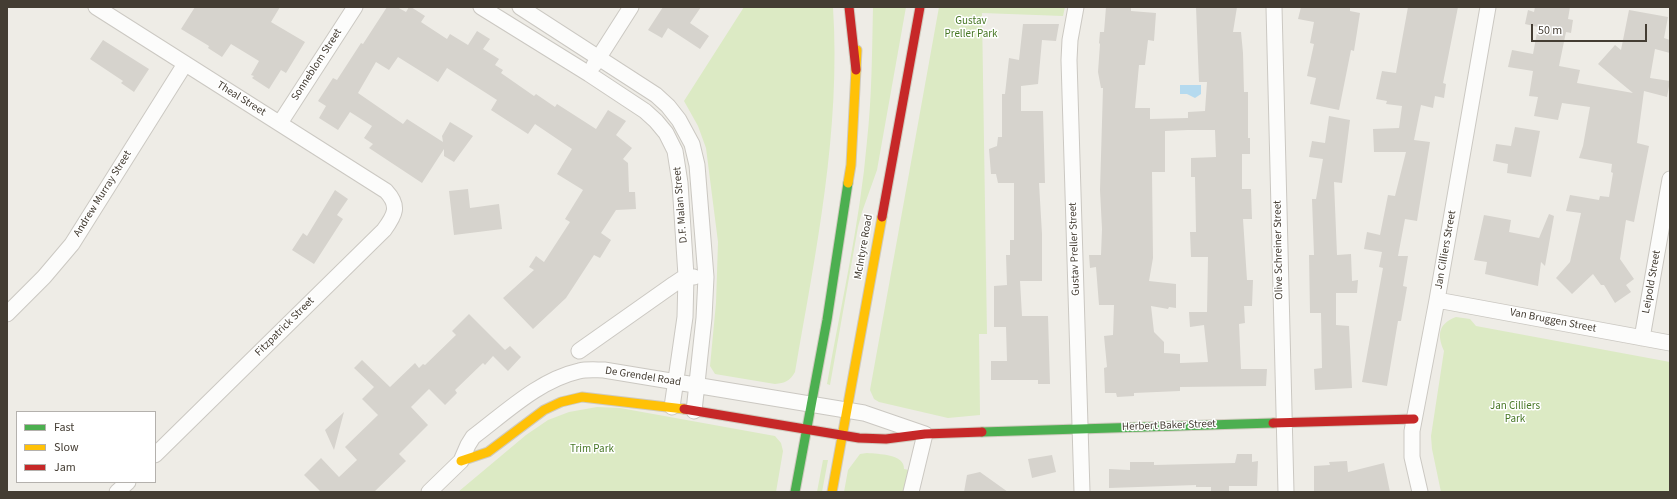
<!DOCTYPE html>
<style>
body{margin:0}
#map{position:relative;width:1677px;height:499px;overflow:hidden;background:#eeece6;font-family:"Source Sans 3",sans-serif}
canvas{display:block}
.frame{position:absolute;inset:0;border:8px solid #443d33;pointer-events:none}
.legend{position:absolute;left:16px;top:411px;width:140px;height:72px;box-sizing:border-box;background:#fff;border:1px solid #b4b1ad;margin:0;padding:5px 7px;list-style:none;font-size:12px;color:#443d33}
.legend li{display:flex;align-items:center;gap:8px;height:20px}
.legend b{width:20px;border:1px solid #b4b1ad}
.scale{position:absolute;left:1531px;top:24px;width:116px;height:18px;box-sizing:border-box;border:2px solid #443d33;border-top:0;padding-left:5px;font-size:12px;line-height:14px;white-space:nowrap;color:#443d33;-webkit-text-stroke:3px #fff;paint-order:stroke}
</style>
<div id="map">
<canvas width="1677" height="499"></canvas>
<div class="frame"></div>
<ul class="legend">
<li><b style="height:5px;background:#4caf50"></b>Fast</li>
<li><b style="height:5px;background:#ffc107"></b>Slow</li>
<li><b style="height:5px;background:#c62828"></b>Jam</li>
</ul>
<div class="scale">50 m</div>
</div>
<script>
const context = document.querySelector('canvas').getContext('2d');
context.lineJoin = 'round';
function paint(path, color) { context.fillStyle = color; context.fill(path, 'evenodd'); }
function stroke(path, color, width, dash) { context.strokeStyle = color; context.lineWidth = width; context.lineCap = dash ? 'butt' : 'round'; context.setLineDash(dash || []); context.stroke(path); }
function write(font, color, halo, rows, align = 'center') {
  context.font = font + ' "Source Sans 3",sans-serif'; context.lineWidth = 3; context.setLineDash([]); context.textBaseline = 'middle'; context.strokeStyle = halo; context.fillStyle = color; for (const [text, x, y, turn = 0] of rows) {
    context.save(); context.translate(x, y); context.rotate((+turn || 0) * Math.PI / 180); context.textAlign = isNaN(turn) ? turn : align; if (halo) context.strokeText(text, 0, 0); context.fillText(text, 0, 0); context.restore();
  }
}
paint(new Path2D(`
 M744 7H833C841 130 816 251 795 372 790 381 785 383 775 384L715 374 710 366 716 303 718 242 706 148 698 126 684 101Z
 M873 7H906L877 170 862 212 858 227 830 385 827 384C841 304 860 223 867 141 872 96 872 52 873 7Z
 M939 7H1065L1063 16 982 13 987 334H979L980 415 948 418 879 402 874 399 870 390Z
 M1456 317 1470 319 1476 326 1670 362V492H1441L1432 449 1431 436 1444 351C1437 335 1438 324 1456 317Z
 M597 407 620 408 775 436 781 443 783 451 776 492H458L526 435 548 420 569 412Z
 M867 453C878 454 905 454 904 469L909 470 904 492H844L848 470 860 454Z
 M823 460H828L822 492H817Z`), '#dceac4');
paint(new Path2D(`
 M1180 85H1201V94L1195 98 1187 94H1180Z`), '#b5daef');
paint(new Path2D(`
 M195 7H280L271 22 305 42 286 73 281 70 269 89 252 78 254 76 251 75 259 61 231 44 222 57 208 48 209 46 181 29Z
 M387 7H397L406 12 409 7H411L425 16 421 22 447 39 450 34 468 45 477 31 490 39 483 49 499 59 495 65 503 70 501 73 534 96 536 94 555 107 557 104 596 129 608 110 626 121 616 135 632 148 623 159 628 163 629 192H635L636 209 616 210 601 233 611 240 600 258 594 255 566 298 533 329 503 298 534 270 529 267 536 256 544 262 570 222 565 219 583 190 557 174 572 149 535 124 528 134 491 110 497 100 447 68 438 82 398 57 389 70 376 62 358 93 403 124 407 119 443 142 442 136 450 122 473 136 454 162 444 156V149L422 183 369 148 373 144 364 138 372 126 350 112 338 130 319 118 326 106 318 101 333 78 337 80 361 43 363 44Z
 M663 7H701L690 23 709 36 700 49 668 28 662 38 648 30Z
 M1106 7H1131V11L1156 13 1154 41 1148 40 1145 65H1139L1135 108H1150V119L1188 118V112L1205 111 1207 82H1199L1196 7H1237L1233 32H1241L1243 53 1244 92H1248V138H1250V154H1242V189H1251L1252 219H1243L1247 280H1253L1252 306H1244L1245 323 1239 324 1241 369H1267L1266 386 1180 387V391L1134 393V396L1117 397 1116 393H1105L1104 368 1107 367 1104 336 1113 335 1114 305H1099L1096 267 1090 268 1089 255H1101L1102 229 1100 190 1103 88H1101L1098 72 1100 44 1099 43 1100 32H1104ZM1188 130H1215L1216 157 1191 158V177H1195L1196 232H1190L1191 257H1208L1207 312H1189L1190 327 1204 325 1208 362 1180 363V354L1164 353V342L1154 332 1151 306 1168 309 1169 307 1176 308V284L1149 281 1153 258 1152 172H1165V131Z
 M1301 7H1350V11L1360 13 1354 51 1351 50 1339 110 1310 104 1316 78 1307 76 1314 44 1310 43 1314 22 1298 19Z
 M1408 7H1458L1443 83 1446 84 1444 98 1435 96 1433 108 1421 105 1414 140 1430 142 1417 221 1405 219 1398 256H1408L1403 286 1407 287 1401 321H1398L1387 386 1362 382 1383 268 1379 267 1382 252 1364 249 1367 232 1380 235 1388 195 1395 196 1406 152H1374L1373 129 1399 128 1402 106 1386 104 1387 101 1376 99 1382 71 1396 73Z
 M1535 7H1570L1568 19 1573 20 1571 33 1566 32 1559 66 1580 70 1577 83 1633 93 1598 64 1615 45 1621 50 1629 10 1668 17 1664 38 1670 40V53L1655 49 1650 78 1670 81 1667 97 1644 91 1637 143 1649 146 1634 222 1626 220 1620 259 1634 279 1626 285 1631 292 1615 303 1604 285H1601L1593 274 1572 294 1556 278 1570 262 1581 213 1566 211 1570 195 1599 200 1600 196 1609 197 1613 173 1611 172 1612 164 1579 158 1583 146 1590 107 1562 103 1558 120 1534 116 1538 97 1529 96 1533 71 1508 67 1512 50 1533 54 1538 27 1525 24 1528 10 1534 12Z
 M1023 24H1059L1056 41 1042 40 1038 84 1021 86V111H1043L1045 183H1039L1042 234V281H1020L1022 316H1048L1050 384H1038V380H991V361H1007L1006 327H994V286L1007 285 1006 255H1010V240H1014V183H998L996 174H991L989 149 997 146 998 137H1002V94H1005L1009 58 1019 60Z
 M103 40 149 69 134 92 121 83 123 81 90 59Z
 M1329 116 1350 120 1342 183 1334 182 1337 255 1351 254 1352 281 1358 280 1357 293H1336V325L1349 326 1352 388 1315 390 1314 369 1322 368 1321 313H1310L1309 255H1314L1312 199H1316L1323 159 1309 157 1312 141 1325 143Z
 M1515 127 1540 131 1531 177 1507 173 1508 164 1493 161 1496 144 1511 146Z
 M468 189 470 208 499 204 502 229 454 235 449 191Z
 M335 190 348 199 337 215 343 219 314 264 292 250 303 233 307 236Z
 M1549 214 1554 216 1545 266 1541 262 1538 286 1485 274 1487 262 1474 260 1484 215 1511 220 1509 232 1539 238Z
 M469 314 505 350 510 346 521 357 508 371 493 356 485 365 483 363 455 390 457 393 445 405 429 389 411 407 428 425 399 454 406 461 374 492H321L304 475 321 458 339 477 357 460 345 447 378 415 362 399 374 387 354 368 362 360 390 387 415 363 419 368 423 364 425 365 456 335 452 331Z
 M344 412 334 450 325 430Z
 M1237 454H1252V462L1258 461 1257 486H1229V492H1211V487H1196V485L1109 488V469L1130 470V462H1154V465L1235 463Z
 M1052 455 1056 472 1032 478 1028 459Z
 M1347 461 1348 472 1384 463 1390 492H1314V466L1330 465 1329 462Z
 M980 472 1008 492H964L967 475Z`), '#d6d3cd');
const street = new Path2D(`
 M96 7 386 191C400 206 395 215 384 230L155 455
 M481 7 589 74 645 111 656 121 666 133 675 151 680 183 686 276 685 317 672 407
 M520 7 656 95 668 106 679 120 692 144 697 165 706 277 704 318 694 411
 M1076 7 1070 40 1069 60 1082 492
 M1274 7 1286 492
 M594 65 631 7
 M280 123 355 7
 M1437 300 1670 343
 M7 314 44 277 72 244 185 64
 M1642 338 1670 179
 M579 351 674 284 686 276 694 277
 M117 492 128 482
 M429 492 461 461 468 445 473 437C505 413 539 380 579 371 587 369 596 370 604 370L864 413 925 434 911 492
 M1420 492 1412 457V431L1437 300 1488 7`);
const fast = new Path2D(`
 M982 432 1273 423
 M795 492 827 320 848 183`);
const slow = new Path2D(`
 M848 183 851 165 857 50
 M461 461 488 452 544 410 561 402 582 397 684 409
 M832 492 882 217`);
const jam = new Path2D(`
 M849 7 856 70
 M882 217 920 7
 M684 409 859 438 886 439 925 434 982 432
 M1273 423 1414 419`);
stroke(street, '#cbc8c2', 17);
stroke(fast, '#cfcabe', 11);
stroke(slow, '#cfcabe', 11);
stroke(jam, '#cfcabe', 11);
stroke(street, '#fcfcfb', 15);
stroke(fast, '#4caf50', 9);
stroke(slow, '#ffc107', 9);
stroke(jam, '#c62828', 9);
write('11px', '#477725', '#fff', [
 ["Gustav",971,22],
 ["Preller Park",971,35],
 ["Jan Cilliers",1515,407],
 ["Park",1515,420],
 ["Trim Park",592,450]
]);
write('11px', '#443d33', '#fff', [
 ["Sonneblom Street",317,65,-57],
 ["Theal Street",241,99,32],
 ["Andrew Murray Street",103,194,-58],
 ["D.F. Malan Street",681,205,-95],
 ["McIntyre Road",864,247,-80],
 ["Gustav Preller Street",1075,249,-92],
 ["Olive Schreiner Street",1279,250,-91],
 ["Jan Cilliers Street",1446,250,-80],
 ["Leipold Street",1652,282,-80],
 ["Van Bruggen Street",1553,321,11],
 ["Fitzpatrick Street",285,327,-45],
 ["De Grendel Road",643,377,9],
 ["Herbert Baker Street",1169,426,-2]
]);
</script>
